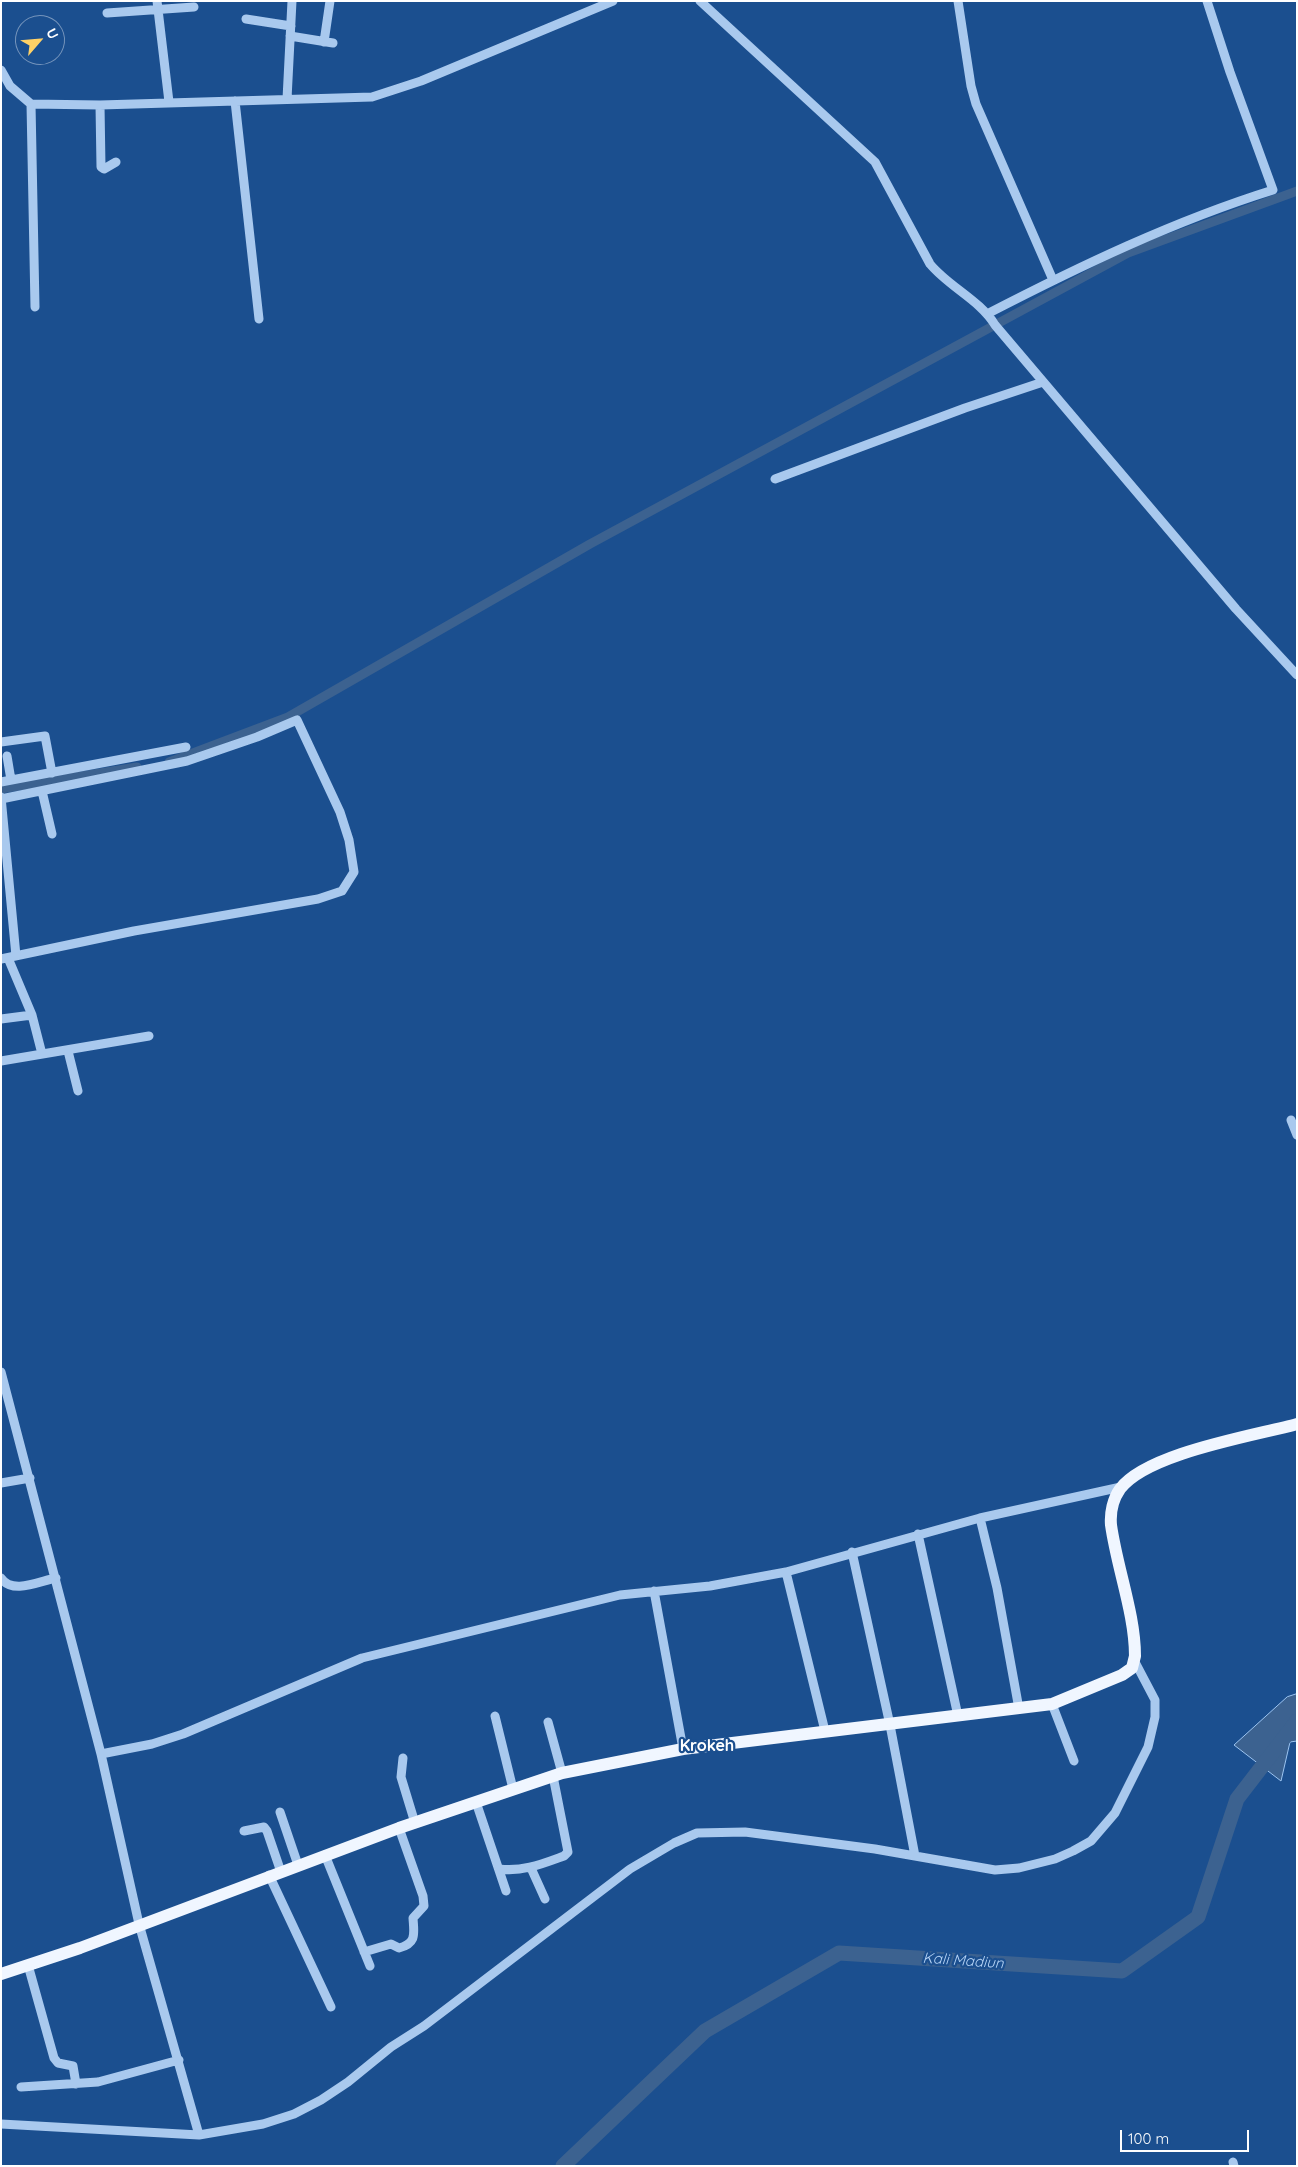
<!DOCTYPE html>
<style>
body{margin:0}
#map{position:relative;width:1298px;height:2167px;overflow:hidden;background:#1b4f8f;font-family:Quicksand,sans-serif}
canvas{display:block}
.frame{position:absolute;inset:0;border:2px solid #fff;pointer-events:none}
.north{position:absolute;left:15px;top:15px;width:50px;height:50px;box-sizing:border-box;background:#1b4f8f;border:1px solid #7695bc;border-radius:50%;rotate:63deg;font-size:14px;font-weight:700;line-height:20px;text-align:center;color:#fff}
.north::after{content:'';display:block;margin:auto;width:18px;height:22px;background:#ffd166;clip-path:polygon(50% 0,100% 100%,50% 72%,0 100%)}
.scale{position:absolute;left:1120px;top:2130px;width:129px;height:22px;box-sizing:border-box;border:2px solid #fff;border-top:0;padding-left:6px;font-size:15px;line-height:18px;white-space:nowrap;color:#fff;-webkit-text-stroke:4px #1b4f8f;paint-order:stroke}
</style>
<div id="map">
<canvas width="1298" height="2167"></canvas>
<div class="frame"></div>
<div class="north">U</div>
<div class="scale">100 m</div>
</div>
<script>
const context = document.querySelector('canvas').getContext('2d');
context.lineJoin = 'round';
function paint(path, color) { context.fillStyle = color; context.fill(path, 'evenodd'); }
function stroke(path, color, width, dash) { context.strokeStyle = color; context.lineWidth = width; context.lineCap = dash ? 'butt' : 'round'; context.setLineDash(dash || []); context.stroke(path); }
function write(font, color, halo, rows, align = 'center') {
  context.font = font + ' Quicksand,sans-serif'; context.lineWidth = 4.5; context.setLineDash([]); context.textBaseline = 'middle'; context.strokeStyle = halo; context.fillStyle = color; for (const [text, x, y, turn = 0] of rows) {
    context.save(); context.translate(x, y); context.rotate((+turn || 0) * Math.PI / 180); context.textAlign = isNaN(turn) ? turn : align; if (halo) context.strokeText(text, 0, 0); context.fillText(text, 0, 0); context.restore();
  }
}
const water = new Path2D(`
 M1297 1694V1741L1290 1742 1281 1781 1234 1745 1287 1697Z`);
paint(water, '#3c6290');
stroke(water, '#9cc4f0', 1);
stroke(new Path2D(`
 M169 762 288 717 590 544 1128 253 1297 191
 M1 789 137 767`), '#3c6290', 9);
stroke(new Path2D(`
 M563 2166 705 2031 839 1953 1122 1971 1198 1917 1237 1799 1297 1721`), '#3c6290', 15);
stroke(new Path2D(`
 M157 1 169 102
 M700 1 875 162 930 264C949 287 980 300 995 325L1236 609 1297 675
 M958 1 971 86 976 104 1053 280
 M107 13 194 7
 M246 19 291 26
 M290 36 333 43
 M324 42 330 1
 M1 70 10 86 31 104 100 105 372 97 421 81 613 1
 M287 99 292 1
 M235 101 259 319
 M31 104 35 307
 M100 105 101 167 104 169 116 162
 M987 314C1080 266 1174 221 1273 190L1230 72 1207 1
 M775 479 965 408 1043 382
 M1 742 45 736 52 773
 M7 756 11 780
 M1 782 186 747
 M42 791 52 834
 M1 797 16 956
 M1 799 187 761 257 737 297 720 340 812 349 840 354 872 342 891 318 899 134 931 1 959
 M8 958 32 1015 42 1054
 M1 1019 32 1015
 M68 1051 78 1091
 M1 1061 149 1036
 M1291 1120 1297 1135
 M1 1372 101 1754 139 1924 199 2135
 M1 1483 30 1478
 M980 1518 1121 1487
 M918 1534 958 1716
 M852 1552 890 1725 915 1856
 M786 1572 825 1731
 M1 1578C12 1595 40 1581 56 1578
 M654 1591 683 1749
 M1052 1704 1074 1761
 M495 1716 513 1789
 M548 1722 562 1773
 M101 1754 152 1744 183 1734 362 1658 620 1595 710 1586 786 1572 980 1518 997 1588 1019 1709
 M403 1758 401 1777 415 1823
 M476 1802 506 1891
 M280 1812 298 1865
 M244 1831 264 1827 267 1831 281 1872
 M325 1855 370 1966
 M531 1868 545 1899
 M499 1869C523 1872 542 1864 564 1856L568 1852 553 1776
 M269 1875 331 2007
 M364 1952 391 1944 399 1948C417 1943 414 1934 413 1918L424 1906 423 1896 399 1828
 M28 1965 54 2058 58 2063 73 2066 76 2084
 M21 2087 98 2082 179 2060
 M1 2124 199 2135 263 2124 294 2114 321 2100 348 2082 391 2047 424 2026 630 1869 674 1843 697 1833 745 1832 875 1849 995 1870 1019 1868 1055 1859 1073 1851 1091 1841 1115 1813 1148 1747 1155 1717V1700L1135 1662
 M1233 2162 1234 2166`), '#a9c9ee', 9);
stroke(new Path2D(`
 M1 1974 80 1948 399 1828 562 1773 683 1749 1052 1704 1122 1675 1132 1668 1135 1656C1135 1614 1117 1568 1111 1525 1110 1513 1113 1499 1120 1489 1147 1453 1253 1436 1297 1424`), '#f0f6ff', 12);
write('italic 15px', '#b5d3f5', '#1b4f8f', [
 ["Kali Madiun",963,1961,4]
]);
write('bold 16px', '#fff', '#1b4f8f', [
 ["Krokeh",707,1746]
]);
</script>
